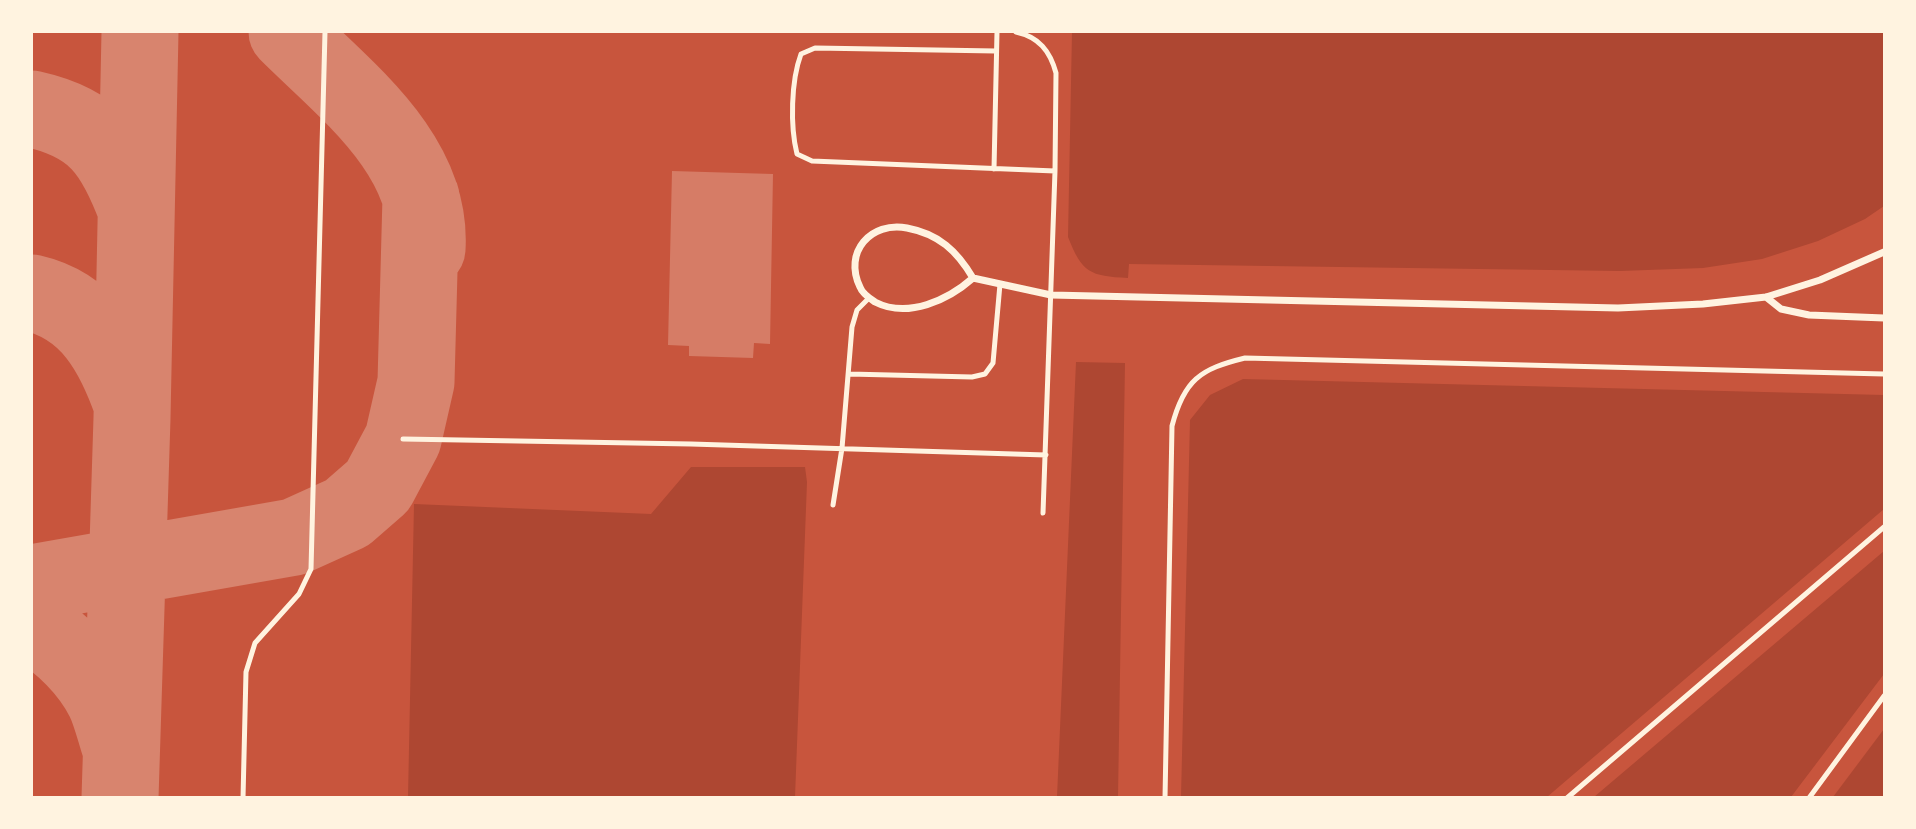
<!DOCTYPE html>
<style>
body{margin:0}
#map{position:relative;width:1916px;height:829px;overflow:hidden;background:#c8553d;font-family:Figtree,sans-serif}
canvas{display:block}
.frame{position:absolute;inset:0;border:33px solid #fff3e0;pointer-events:none}
</style>
<div id="map">
<canvas width="1916" height="829"></canvas>
<div class="frame"></div>
</div>
<script>
const context = document.querySelector('canvas').getContext('2d');
context.lineJoin = 'round';
function paint(path, color) { context.fillStyle = color; context.fill(path, 'evenodd'); }
function stroke(path, color, width, dash) { context.strokeStyle = color; context.lineWidth = width; context.lineCap = dash ? 'butt' : 'round'; context.setLineDash(dash || []); context.stroke(path); }
paint(new Path2D(`
 M1072 32H1884V206L1865 219 1818 241 1762 259 1703 268 1620 271 1129 264 1128 278C1090 276 1082 273 1068 237Z
 M1076 362 1125 363 1118 797H1057Z
 M1243 379 1884 395V509L1547 797H1181L1190 420 1210 395Z
 M691 467H805L807 482 795 797H408L414 504 651 514Z
 M1884 551V674L1791 797H1594Z
 M1884 729V797H1833Z`), '#ae4732');
stroke(new Path2D(`
 M287 32C346 91 433 155 427 249
 M32 109C95 123 114 151 136 209
 M32 293C89 306 114 353 132 404
 M32 583 294 537 347 513 378 486 403 439 416 382 421 197
 M32 624C61 643 87 666 104 699 111 713 115 731 120 746
 M120 798 132 418 140 32`), '#d8846e', 77);
paint(new Path2D(`
 M672 171 773 174 770 344 754 343 753 358 689 356V346L668 345Z`), '#d67c66');
stroke(new Path2D(`
 M1016 32C1039 37 1050 51 1056 73L1055 171 1043 513
 M996 51 815 48 801 54C791 81 790 126 797 154L812 161 1055 171
 M994 169 997 32
 M849 374 972 377 985 374 993 363 1000 284
 M403 439 691 444 1046 455
 M833 505 842 448 852 327 857 310 869 298
 M243 798 246 672 255 643 299 594 311 569 325 32
 M1165 798 1172 426C1184 380 1200 369 1245 358L1884 374
 M1567 798 1884 527
 M1809 798 1884 696`), '#fff3e0', 5);
stroke(new Path2D(`
 M973 278C948 300 908 319 875 302 869 298 862 293 860 287 843 252 871 221 907 228 939 234 957 251 973 278L1051 295 1618 308 1703 304 1766 297 1820 280 1884 252
 M1766 297 1781 309 1809 315 1884 318`), '#fff3e0', 7);
</script>
